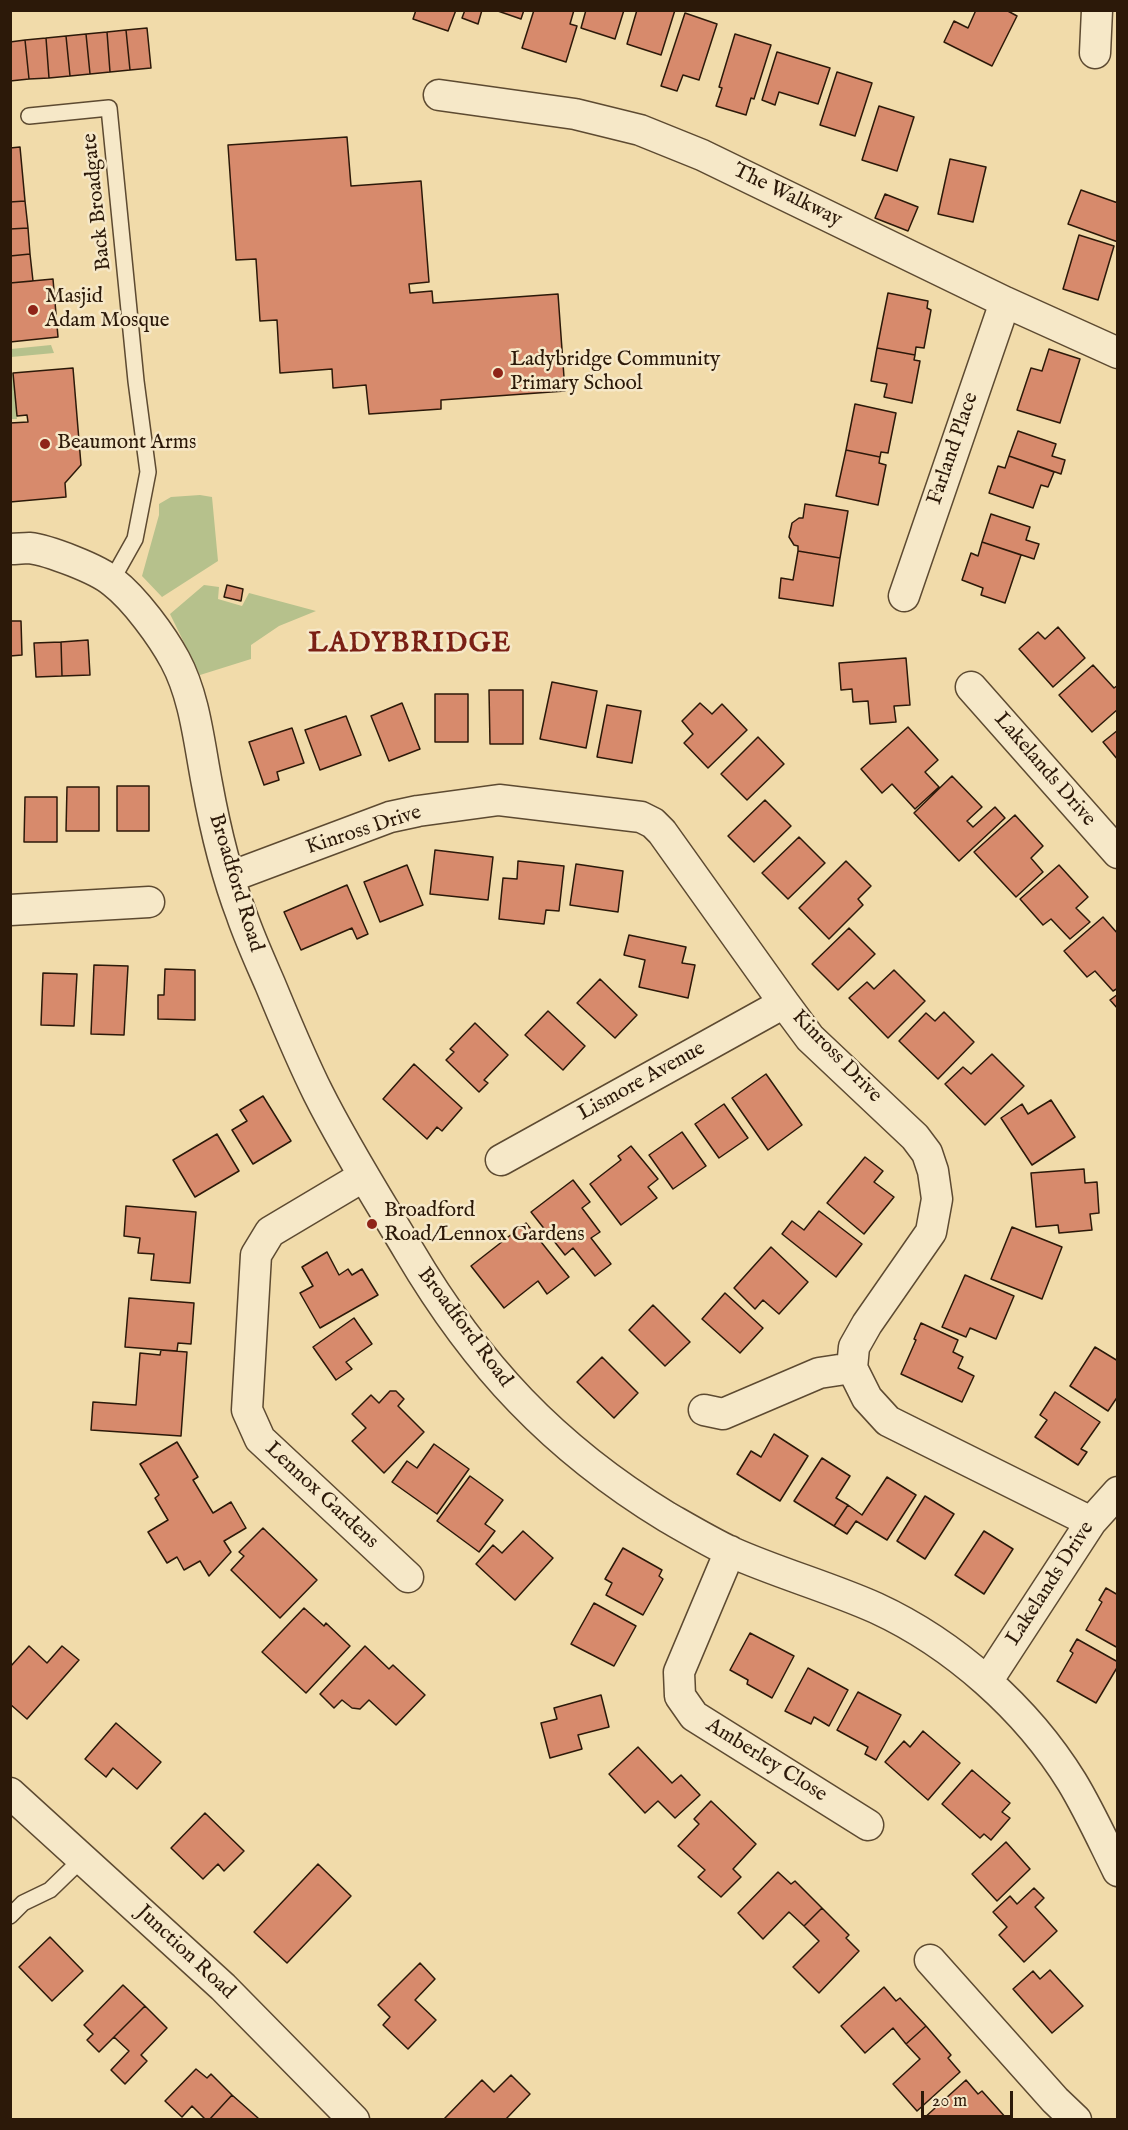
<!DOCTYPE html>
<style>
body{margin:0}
#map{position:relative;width:1128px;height:2130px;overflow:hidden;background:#f1dbaa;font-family:"IM FELL English",serif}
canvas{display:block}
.frame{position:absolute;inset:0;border:12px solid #2c1909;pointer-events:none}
.scale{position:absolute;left:921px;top:2091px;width:92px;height:27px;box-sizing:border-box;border:3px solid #2c1909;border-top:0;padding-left:8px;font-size:18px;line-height:21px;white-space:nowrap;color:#2c1909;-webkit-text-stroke:4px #f6e8c8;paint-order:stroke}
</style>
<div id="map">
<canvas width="1128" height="2130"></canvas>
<div class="frame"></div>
<div class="scale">20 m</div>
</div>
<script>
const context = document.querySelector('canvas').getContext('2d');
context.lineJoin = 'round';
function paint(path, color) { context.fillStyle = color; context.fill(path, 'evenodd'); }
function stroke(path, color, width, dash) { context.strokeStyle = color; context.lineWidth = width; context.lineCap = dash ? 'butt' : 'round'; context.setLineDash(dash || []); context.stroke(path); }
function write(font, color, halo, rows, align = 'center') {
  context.font = font + ' "IM FELL English",serif'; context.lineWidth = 5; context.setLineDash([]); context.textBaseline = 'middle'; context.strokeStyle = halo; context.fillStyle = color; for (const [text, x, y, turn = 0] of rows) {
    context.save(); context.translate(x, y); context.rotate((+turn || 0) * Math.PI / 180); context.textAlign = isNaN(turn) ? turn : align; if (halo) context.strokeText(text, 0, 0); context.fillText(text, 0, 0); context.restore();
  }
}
paint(new Path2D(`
 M51 345 54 353 11 357V349Z
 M11 373H13L17 419H11Z
 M200 495 212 497 218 561 162 597 142 576 159 515V504L171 497Z
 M204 585 219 587 218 599 242 606 249 593 316 611 279 626 251 645V659L200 675 170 614Z`), '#b6c18c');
const building = new Path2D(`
 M416 10H456L448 31 413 19Z
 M465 10H482L478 24 462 18Z
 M495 10H524L521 19Z
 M534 10H574L570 24 577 26 566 62 522 48Z
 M586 10H624L615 39 581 28Z
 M637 10H675L661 55 627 44Z
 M976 10H1006L1017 16 992 66 944 42 954 21 968 28Z
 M685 13 717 24 699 80 683 75 677 91 661 86Z
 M147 28 151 68 130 70 126 30Z
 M126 30 130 70 110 72 107 32Z
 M107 32 110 72 90 74 86 34Z
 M86 34 90 74 70 76 66 36Z
 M735 34 771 45 754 99 751 98 746 115 716 106 722 88 719 87Z
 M66 36 70 76 49 78 46 38Z
 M46 38 49 78 29 79 25 40Z
 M25 40 29 79 10 81V42Z
 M777 52 830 68 818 104 779 92 775 105 762 100Z
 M837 72 872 83 855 136 820 125Z
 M879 106 914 117 897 171 862 160Z
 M347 137 351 186 421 181 429 282 409 284 410 293 432 291 433 303 558 294 565 391 441 400V409L369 414 366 385 333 388 332 369 280 373 277 320 260 321 256 259 236 260 228 145Z
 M20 147 25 201 10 202V148Z
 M950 159 986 167 973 222 938 214Z
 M1081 190 1118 203V242L1068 224Z
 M885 194 918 207 908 231 875 218Z
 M25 201 28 228 10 229V202Z
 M28 228 30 254 10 256V229Z
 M1079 235 1114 246 1098 300 1063 289Z
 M30 254 33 281 10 283V256Z
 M53 279 58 337 10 342V283Z
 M888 293 928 301 927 308 931 310 924 348 916 347 915 355 877 348Z
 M877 348 915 355 914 360 920 361 912 403 884 397 887 384 871 381Z
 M1049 349 1080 359 1060 423 1017 410 1031 368 1042 371Z
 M73 368 81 465 65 483 66 497 10 502V423L28 422 27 415 17 416 13 373Z
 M855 404 896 413 888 453 881 452 880 457 846 450Z
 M1018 431 1056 444 1052 456 1065 460 1061 474 1009 456Z
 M846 450 880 457 879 463 886 465 878 505 836 496Z
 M1009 456 1054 472 1048 487 1041 485 1033 508 989 493 998 466 1005 468Z
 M805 504 848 511 840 558 798 551V546L794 545 789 537 792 523 799 518H803Z
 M991 514 1030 527 1026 540 1039 544 1034 559 982 542Z
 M982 542 1021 555 1005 603 981 595 983 588 962 580 971 553 978 556Z
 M798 551 840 558 833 606 779 598 781 578 793 580Z
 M227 585 243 589 241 601 224 597Z
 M10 621H21L22 655 10 656Z
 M1058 627 1085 658 1053 687 1019 649 1038 632 1045 639Z
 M88 640 90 675 62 676 61 642Z
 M61 642 62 676 36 677 34 643Z
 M906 658 910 705 894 706 896 722 870 724 868 701 853 702 852 689 841 690 839 663Z
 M1093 665 1114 688 1118 685V709L1092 732 1059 695Z
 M552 682 597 691 586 748 540 739Z
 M489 690H523V744H490Z
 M435 694H468V742H435Z
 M402 703 420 749 389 761 371 716Z
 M700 703 712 714 722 704 747 730 708 768 684 743 693 734 682 721Z
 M607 705 641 711 632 763 597 757Z
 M346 716 361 755 320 770 305 730Z
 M908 727 938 760 925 772 939 787 915 809 892 784 882 793 861 769Z
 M292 728 304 763 277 772 279 780 264 785 249 742Z
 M1118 730V760L1103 742Z
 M758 737 784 764 747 800 721 774Z
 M952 776 982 807 967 821 973 827 995 807 1005 818 959 861 914 813Z
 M117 786H149V831H117Z
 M67 787H99V831H66Z
 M25 797H57V842H24Z
 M765 800 791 826 754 862 728 836Z
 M1015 815 1043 846 1031 858 1043 872 1016 897 974 852Z
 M799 837 825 863 788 899 762 873Z
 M435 850 493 857 488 900 430 894Z
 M518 861 564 866 559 911 546 910 544 924 499 919 503 878 517 879Z
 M846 861 871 886 858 899 863 905 829 939 799 908Z
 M576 864 623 871 618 912 570 905Z
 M407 865 423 905 380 922 364 882Z
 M1059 865 1088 897 1076 908 1090 922 1070 939 1051 919 1043 925 1020 899Z
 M347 885 368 934 357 939 352 928 301 950 284 912Z
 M1103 917 1118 934V988L1113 991 1095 971 1087 977 1064 951Z
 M849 928 875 954 838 990 812 964Z
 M629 935 686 947 682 963 695 965 688 998 639 987 645 960 624 955Z
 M94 965 128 966 124 1035 91 1034Z
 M165 969 195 970V1020L158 1019V995H164Z
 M894 970 925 1001 888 1038 849 998 867 982 874 989Z
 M43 973 77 974 74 1026 41 1025Z
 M600 979 637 1015 615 1038 577 1003Z
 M1118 994V1009L1110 1000Z
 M548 1011 585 1046 563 1070 525 1035Z
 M944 1012 974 1042 938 1079 899 1041 926 1013 935 1021Z
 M475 1023 508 1055 484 1080 488 1083 479 1092 446 1060 454 1052 450 1049Z
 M992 1054 1024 1086 985 1125 945 1084 963 1067 971 1074Z
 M414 1064 462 1108 442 1131 437 1127 427 1139 383 1099Z
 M766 1074 802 1125 768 1150 732 1098Z
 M263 1096 291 1141 253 1164 232 1130 247 1121 240 1110Z
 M1051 1100 1075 1137 1032 1165 1001 1118 1022 1104 1028 1114Z
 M724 1104 748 1138 719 1158 695 1124Z
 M682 1132 706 1166 673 1189 649 1155Z
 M217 1134 239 1171 195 1197 173 1160Z
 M631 1146 658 1179 648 1187 657 1198 621 1225 590 1184 621 1160 618 1156Z
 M865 1157 883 1171 874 1182 894 1197 864 1234 827 1203Z
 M1084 1169 1085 1183 1097 1182 1099 1213 1090 1214 1092 1230 1059 1233 1058 1225 1036 1227 1031 1173Z
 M573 1180 590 1202 582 1208 600 1232 591 1238 611 1264 595 1276 573 1248 565 1255 531 1212Z
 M126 1206 196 1212 190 1283 151 1280 154 1254 138 1253 140 1238 124 1236Z
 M819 1211 862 1244 836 1277 782 1234 792 1221 804 1230Z
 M526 1223 569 1277 547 1294 538 1281 504 1308 471 1266Z
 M1012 1227 1062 1247 1042 1299 991 1279Z
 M771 1247 808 1282 779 1314 763 1300 755 1309 734 1288Z
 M327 1252 339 1275 348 1269 352 1275 362 1269 378 1295 320 1328 300 1293 313 1286 302 1267Z
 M965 1275 1014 1296 996 1339 970 1328 966 1337 942 1327Z
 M725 1293 763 1328 740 1353 702 1319Z
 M129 1298 194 1303 191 1344 178 1343 177 1351 125 1347Z
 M653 1305 690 1342 665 1366 629 1330Z
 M354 1318 372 1344 346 1362 352 1369 336 1380 313 1347Z
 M921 1323 958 1340 953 1352 963 1357 958 1368 974 1376 962 1402 901 1374 916 1340 914 1339Z
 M1095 1347 1118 1361V1396L1108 1411 1070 1386Z
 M161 1350 187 1352 181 1436 91 1430 93 1402 136 1405 140 1353 160 1355Z
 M602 1357 638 1393 614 1418 577 1382Z
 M390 1391H396L404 1399 398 1406 424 1432 384 1473 352 1441 366 1428 352 1414 371 1395 379 1403Z
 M1055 1392 1100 1422 1081 1449 1087 1452 1078 1465 1035 1437 1047 1420 1040 1415Z
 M774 1434 808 1456 780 1501 737 1474 751 1451 761 1457Z
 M177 1442 198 1477 193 1480 213 1513 231 1502 246 1528 224 1541 231 1552 209 1576 200 1561 184 1570 177 1557 167 1563 148 1532 168 1520 155 1498 159 1495 140 1464Z
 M434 1444 469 1469 437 1514 392 1482 407 1461 417 1468Z
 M822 1458 850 1476 836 1498 848 1505 834 1526 794 1501Z
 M470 1476 503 1500 485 1524 495 1531 479 1552 437 1521Z
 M887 1477 916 1495 887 1540 856 1521 847 1534 834 1526 848 1505 862 1515Z
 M925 1496 954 1514 925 1559 897 1541Z
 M263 1528 317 1580 280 1618 231 1570 244 1556 239 1552Z
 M523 1531 553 1558 515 1600 476 1564 493 1545 502 1553Z
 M984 1531 1013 1549 984 1594 955 1575Z
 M623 1548 662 1570 659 1576 663 1579 643 1615 606 1595 612 1583 605 1579Z
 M1106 1588 1118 1595V1648L1086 1630 1102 1602 1099 1600Z
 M594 1603 636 1626 614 1666 571 1644Z
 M304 1608 324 1626 326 1623 350 1646 306 1693 262 1652Z
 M750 1633 794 1656 772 1698 747 1684 748 1680 730 1670Z
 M1077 1639 1118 1662V1666L1096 1703 1057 1681 1073 1653 1070 1651Z
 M29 1646 47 1663 62 1646 79 1660 27 1719 10 1704V1667Z
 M365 1646 389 1669 393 1665 425 1695 396 1725 369 1700 360 1709 352 1708 342 1700 334 1708 320 1694Z
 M808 1668 848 1690 829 1726 814 1717 811 1724 785 1711Z
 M858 1692 901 1715 876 1760 865 1754 868 1747 837 1730Z
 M601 1695 609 1727 578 1735 582 1749 550 1758 541 1723 557 1719 554 1708Z
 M116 1723 161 1762 137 1789 113 1768 106 1777 85 1759Z
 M923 1731 960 1763 928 1800 885 1762 904 1741 910 1747Z
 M638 1747 672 1783 681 1775 700 1795 675 1818 658 1801 645 1813 609 1774Z
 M972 1770 1010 1803 1002 1812 1010 1818 991 1840 984 1834 980 1838 942 1804Z
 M711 1801 756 1844 733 1869 741 1877 721 1897 698 1877 705 1870 678 1846 699 1824 694 1819Z
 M205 1813 244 1851 224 1871 218 1864 203 1879 171 1848Z
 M1006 1842 1030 1869 997 1901 972 1874Z
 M318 1864 351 1896 287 1963 254 1932Z
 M778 1872 791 1884 795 1881 822 1908 804 1926 789 1912 763 1939 738 1913Z
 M1034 1888 1044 1898 1035 1907 1057 1931 1024 1962 999 1935 1007 1927 993 1912 1010 1896 1017 1904Z
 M822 1908 849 1935 846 1938 859 1951 819 1993 793 1967 819 1941 804 1926Z
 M50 1937 83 1971 52 2001 19 1967Z
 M420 1963 435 1979 415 2000 436 2020 408 2049 383 2025 390 2017 378 2005Z
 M1050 1970 1083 2006 1052 2033 1013 1989 1033 1971 1040 1979Z
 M123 1985 145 2006 99 2052 87 2040 93 2034 84 2025Z
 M884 1987 896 2001 900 1998 926 2026 906 2044 893 2028 865 2053 841 2026Z
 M145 2006 167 2028 141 2055 147 2061 125 2084 111 2070 129 2051 114 2037Z
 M926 2026 951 2055 948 2058 960 2072 917 2111 893 2084 920 2059 906 2044Z
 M196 2069 207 2078 211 2074 232 2095 209 2120H206L192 2106 182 2117 165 2101Z
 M511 2075 530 2094 505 2120H443L482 2080 494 2092Z
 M966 2080 978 2094 982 2091 1007 2119H923Z
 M232 2095 258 2118 256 2120H209Z`);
paint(building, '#d78a6c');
stroke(building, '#2c1909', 1.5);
const service = new Path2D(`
 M29 116 109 108 136 381 148 472 135 539 112 580
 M10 1916 23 1903 50 1890 82 1859`);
const minor = new Path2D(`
 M1095 53 1097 10
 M439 95 575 114 640 130 702 155 1005 302 1118 353
 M10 549C17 549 23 548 29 548 48 550 98 569 113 582 135 599 162 636 175 660 195 697 199 743 207 784 215 828 226 874 242 916 250 939 260 961 270 984 285 1020 300 1057 318 1093 345 1147 378 1199 409 1251 476 1365 554 1448 667 1517 688 1529 710 1542 731 1552 778 1573 829 1587 876 1608 954 1644 1027 1709 1072 1782 1089 1810 1103 1841 1118 1871
 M904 596 1005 302
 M971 687 1118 853
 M230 877 390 817 418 811 499 800 641 817 653 823 662 832 784 1003 810 1038 915 1137 927 1153 933 1171 937 1199 931 1232 867 1324 854 1347 852 1368 867 1398 888 1421 1091 1522
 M10 910 149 902
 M501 1160 784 1003
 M364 1176 270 1232 256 1255 247 1410 260 1439 408 1577
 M704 1410 723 1414 819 1373 852 1368
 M730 1551 679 1672 680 1696 694 1716 868 1825
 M988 1680 1091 1522 1118 1492
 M10 1793 223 1987 354 2120
 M930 1960 1055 2100 1076 2120`);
stroke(service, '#5d4a31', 18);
stroke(minor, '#5d4a31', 33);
stroke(service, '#f6e8c8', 15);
stroke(minor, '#f6e8c8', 30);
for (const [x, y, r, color] of [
 [33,310,6,"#8f2418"],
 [498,373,6,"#8f2418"],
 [45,444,6,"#8f2418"],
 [372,1224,6,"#8f2418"]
]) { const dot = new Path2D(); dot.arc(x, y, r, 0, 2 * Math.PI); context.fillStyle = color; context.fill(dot); stroke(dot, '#f6e8c8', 2); }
write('21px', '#2c1909', '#f6e8c8', [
 ["The Walkway",787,196,26],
 ["Back Broadgate",98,202,-96],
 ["Farland Place",954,449,-71],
 ["Lakelands Drive",1044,770,49],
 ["Kinross Drive",364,831,-18],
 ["Broadford Road",235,883,73],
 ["Kinross Drive",836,1057,46],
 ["Lismore Avenue",642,1082,-29],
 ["Broadford Road",464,1328,53],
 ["Lennox Gardens",321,1496,43],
 ["Lakelands Drive",1051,1584,-57],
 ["Amberley Close",766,1761,32],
 ["Junction Road",185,1953,43]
]);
write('21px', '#2c1909', '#f6e8c8', [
 ["Masjid",45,298],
 ["Adam Mosque",45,322],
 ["Ladybridge Community",510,361],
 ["Primary School",510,385],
 ["Beaumont Arms",57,444],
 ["Broadford",384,1212],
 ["Road/Lennox Gardens",384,1236]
], 'left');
context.letterSpacing = '1.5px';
write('bold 27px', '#7a1f14', '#f6e8c8', [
 ["LADYBRIDGE",410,645]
]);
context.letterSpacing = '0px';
</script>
